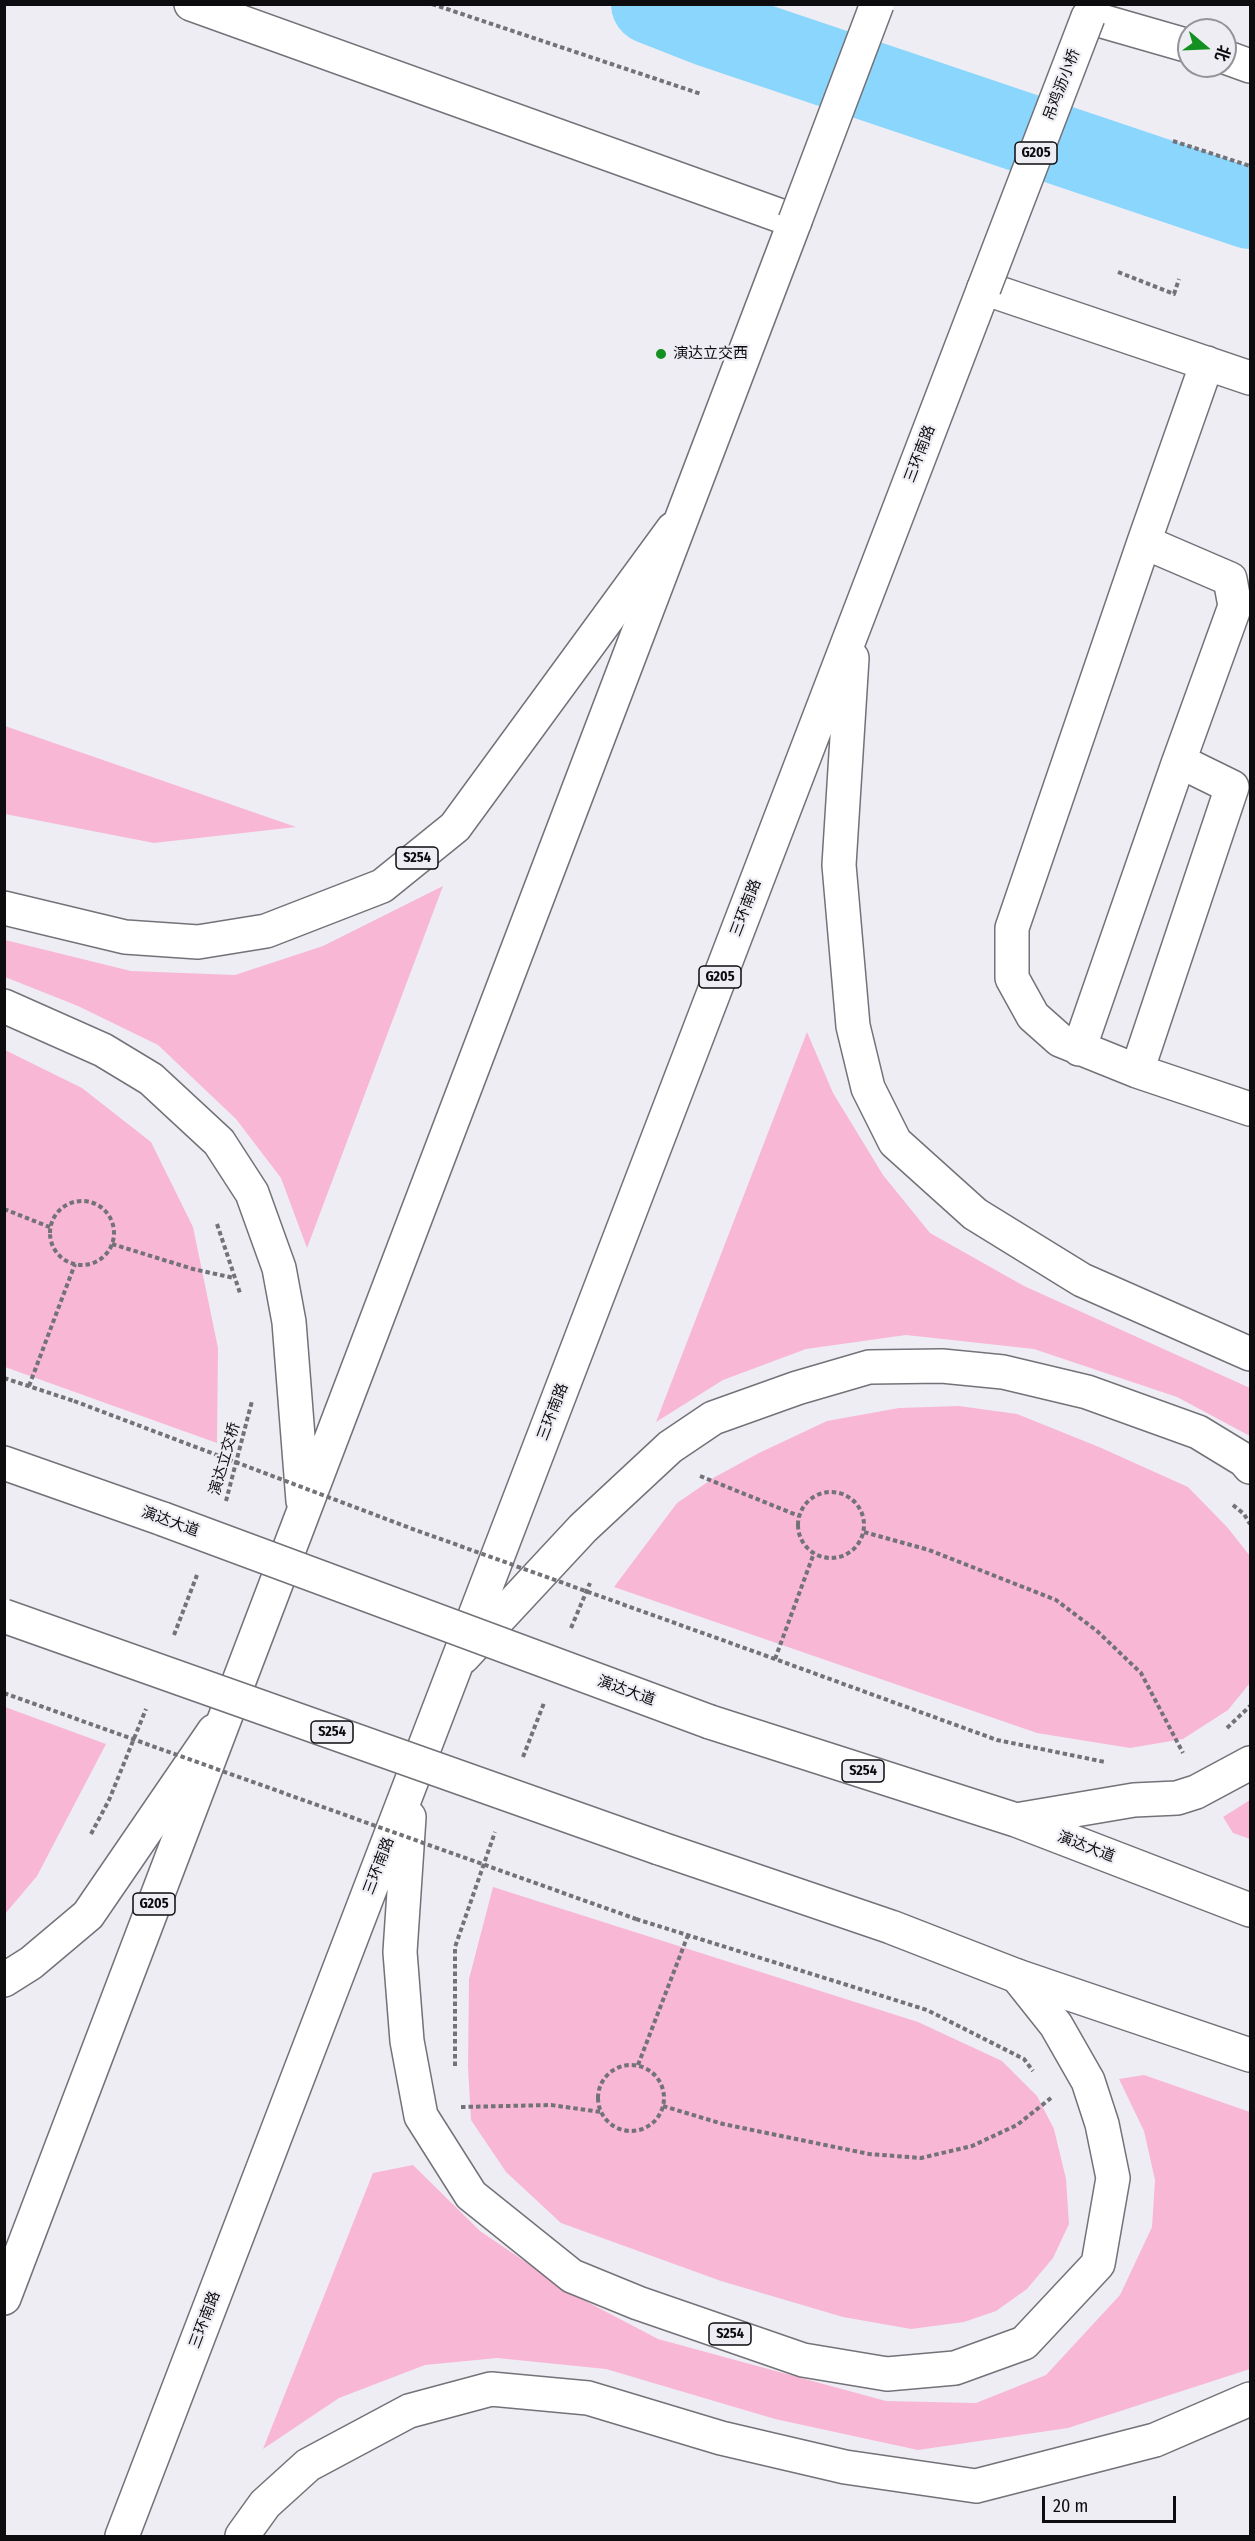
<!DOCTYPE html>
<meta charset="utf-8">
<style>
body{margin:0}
#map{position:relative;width:1255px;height:2541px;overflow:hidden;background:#eeedf4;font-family:"Fira Sans Condensed","Noto Sans SC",sans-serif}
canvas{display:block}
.frame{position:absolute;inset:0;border:6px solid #0d0d0f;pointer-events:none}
.north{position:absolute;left:1177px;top:18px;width:60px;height:60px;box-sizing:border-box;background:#eeedf4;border:2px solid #949398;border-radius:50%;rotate:109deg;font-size:16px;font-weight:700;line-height:24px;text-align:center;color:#0d0d0f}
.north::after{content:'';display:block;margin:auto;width:21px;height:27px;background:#129120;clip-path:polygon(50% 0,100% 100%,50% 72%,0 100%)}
.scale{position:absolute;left:1042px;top:2496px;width:134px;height:27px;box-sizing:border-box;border:3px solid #0d0d0f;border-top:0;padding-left:8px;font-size:18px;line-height:21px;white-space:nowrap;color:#0d0d0f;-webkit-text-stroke:4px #eeedf4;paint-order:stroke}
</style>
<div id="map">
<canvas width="1255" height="2541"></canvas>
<div class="frame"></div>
<div class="north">北</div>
<div class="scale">20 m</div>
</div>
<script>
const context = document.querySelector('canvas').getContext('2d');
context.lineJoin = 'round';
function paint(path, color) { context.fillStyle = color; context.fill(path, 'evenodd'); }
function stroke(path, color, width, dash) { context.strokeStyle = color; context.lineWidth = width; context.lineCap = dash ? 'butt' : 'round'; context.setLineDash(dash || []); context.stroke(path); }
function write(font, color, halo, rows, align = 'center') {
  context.font = font + ' "Fira Sans Condensed","Noto Sans SC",sans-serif'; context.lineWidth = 4.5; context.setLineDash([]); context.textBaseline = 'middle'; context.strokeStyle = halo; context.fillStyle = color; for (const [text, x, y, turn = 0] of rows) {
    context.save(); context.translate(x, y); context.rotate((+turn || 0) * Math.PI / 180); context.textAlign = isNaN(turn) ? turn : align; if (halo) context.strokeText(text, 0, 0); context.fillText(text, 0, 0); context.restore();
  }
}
paint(new Path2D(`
 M5 726 296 827 154 843 5 814Z
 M443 886 307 1248 281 1178 236 1119 158 1045 78 1006 5 977V940L131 971 235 975 323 946Z
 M807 1032 833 1093 883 1175 930 1233 1024 1286 1250 1388V1436L1177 1397 1034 1349 906 1335 806 1349 723 1380 656 1422Z
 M5 1050 82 1088 151 1142 193 1227 218 1348 217 1443 5 1367Z
 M959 1406 1017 1414 1099 1447 1188 1487 1227 1527 1250 1556V1683L1228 1710 1183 1739 1130 1748 1037 1733 614 1587 677 1503 715 1477 759 1453 827 1421 899 1408Z
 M5 1707 106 1744 37 1876 5 1914Z
 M1250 1800V1839L1233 1833 1223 1817Z
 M493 1887 918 2022 1002 2061 1037 2096 1054 2129 1066 2179 1069 2224 1053 2258 1027 2289 996 2311 964 2322 911 2329 843 2317 721 2281 561 2223 506 2172 471 2120 468 2067 469 1979Z
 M1144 2075 1250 2112V2369L1068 2428 918 2450 775 2419 606 2369 497 2358 425 2365 339 2398 263 2449 373 2173 413 2165 480 2231 576 2296 658 2339 886 2401 976 2403 1046 2375 1120 2295 1152 2227 1155 2180 1144 2131 1119 2079Z`), '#f8b7d5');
stroke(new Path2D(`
 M651 4 707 26 1250 209`), '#8ad6fd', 80);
const minor = new Path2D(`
 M191 4 795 221
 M1088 17 1189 46
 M1225 57 1250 66
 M984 288 1250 378
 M1207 363 1144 542 1230 579 1235 606 1179 761 1232 787 1137 1071 1250 1109
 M1079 1049 1179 761
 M1137 1071 1060 1040 1033 1016 1012 978V928L1144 542`);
const major = new Path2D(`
 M4 908 125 937 198 942 266 931 382 886 455 827 673 529
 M4 1463 163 1519
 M463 1657 583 1528 670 1447 713 1418 797 1388 869 1367 942 1366 1003 1372 1087 1392 1198 1432 1244 1460 1250 1467
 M710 1722 1016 1820 1250 1910
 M1016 1820 1134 1800 1177 1798 1196 1792 1250 1763
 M659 1848 891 1927 1017 1976 1250 2055
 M4 1980 31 1963 88 1915 214 1731
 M242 2536 265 2504 308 2465 409 2411 491 2389 588 2398 721 2438 845 2467 976 2486 1155 2440 1250 2399`);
const highway = new Path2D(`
 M852 658 839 865 853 1026 868 1088 895 1142 975 1214 1082 1280 1250 1354
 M4 1006 103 1050 151 1079 219 1142 252 1193 279 1268 289 1322 303 1501
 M409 1817 400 1952 407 2041 421 2116 471 2195 572 2276 638 2303 803 2360 887 2374 955 2368 1024 2343 1098 2264 1113 2178 1102 2124 1088 2081 1056 2025 1017 1976
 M4 2298 795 221
 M122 2536 984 288`);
stroke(minor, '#727278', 36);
stroke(major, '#727278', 36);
stroke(highway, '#727278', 36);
stroke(new Path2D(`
 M432 4 701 94
 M1173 141 1250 166
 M1118 272 1174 294 1179 279
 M50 1233a32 32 0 1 1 64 0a32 32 0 1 1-64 0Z
 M4 1209 52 1228
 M217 1224 240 1293
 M112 1244 193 1269 234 1278
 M4 1378 74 1401
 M29 1386 75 1264
 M700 1476 799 1516
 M798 1525a33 33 0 1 1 66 0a33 33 0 1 1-66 0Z
 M226 1501 252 1401
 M1233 1505 1244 1514 1250 1524
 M864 1532 929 1550 1056 1600 1097 1631 1141 1673 1183 1753
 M571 1628 590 1583
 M174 1635 197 1575
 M764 1655 997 1740 1105 1762
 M775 1659 814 1553
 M1227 1728 1250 1706
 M523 1757 544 1703
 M91 1834 109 1800 146 1709
 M636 1919 927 2010 1024 2059 1033 2071
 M638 2065 688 1935
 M598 2098a33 33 0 1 1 66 0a33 33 0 1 1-66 0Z
 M455 2066V1947L495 1832
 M663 2106 723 2124 869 2154 921 2158 972 2146 1017 2125 1051 2098
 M461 2107 551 2105 601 2112`), '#737277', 4, [4.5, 3]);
stroke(minor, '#fff', 33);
stroke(major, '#fff', 33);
stroke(highway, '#fff', 33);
const majorBridge = new Path2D(`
 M163 1519 710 1722
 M4 1616 659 1848`);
const highwayBridge = new Path2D(`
 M795 221 877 4
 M984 288 1088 17`);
stroke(majorBridge, '#727278', 36, []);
stroke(highwayBridge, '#727278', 36, []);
stroke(new Path2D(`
 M74 1401 410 1528 764 1655
 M4 1693 636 1919`), '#737277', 4, [4.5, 3]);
stroke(majorBridge, '#fff', 33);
stroke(highwayBridge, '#fff', 33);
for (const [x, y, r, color] of [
 [661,354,6,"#129120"]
]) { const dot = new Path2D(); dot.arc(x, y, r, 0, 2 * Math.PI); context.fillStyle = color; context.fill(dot); stroke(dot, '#eeedf4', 2); }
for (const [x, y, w] of [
 [1036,153,42],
 [417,858,42],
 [720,977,42],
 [332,1732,42],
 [863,1771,42],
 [154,1904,42],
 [730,2334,42]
]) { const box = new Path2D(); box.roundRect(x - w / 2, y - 11, w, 22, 4.5); context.fillStyle = '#eeedf4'; context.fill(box); stroke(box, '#0d0d0f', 1.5); }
write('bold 14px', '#0d0d0f', null, [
 ["G205",1036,153],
 ["S254",417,858],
 ["G205",720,977],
 ["S254",332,1732],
 ["S254",863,1771],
 ["G205",154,1904],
 ["S254",730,2334]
]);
write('15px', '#0d0d0f', '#eeedf4', [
 ["吊鸡沥小桥",1062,85,-69],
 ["三环南路",920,454,-69],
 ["三环南路",746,908,-69],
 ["三环南路",553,1412,-69],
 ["演达立交桥",225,1459,-74],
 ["演达大道",170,1522,20],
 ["演达大道",626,1691,20],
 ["演达大道",1086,1847,21],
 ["三环南路",379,1866,-69],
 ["三环南路",205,2320,-69]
]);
write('15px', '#0d0d0f', '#eeedf4', [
 ["演达立交西",673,354]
], 'left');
</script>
